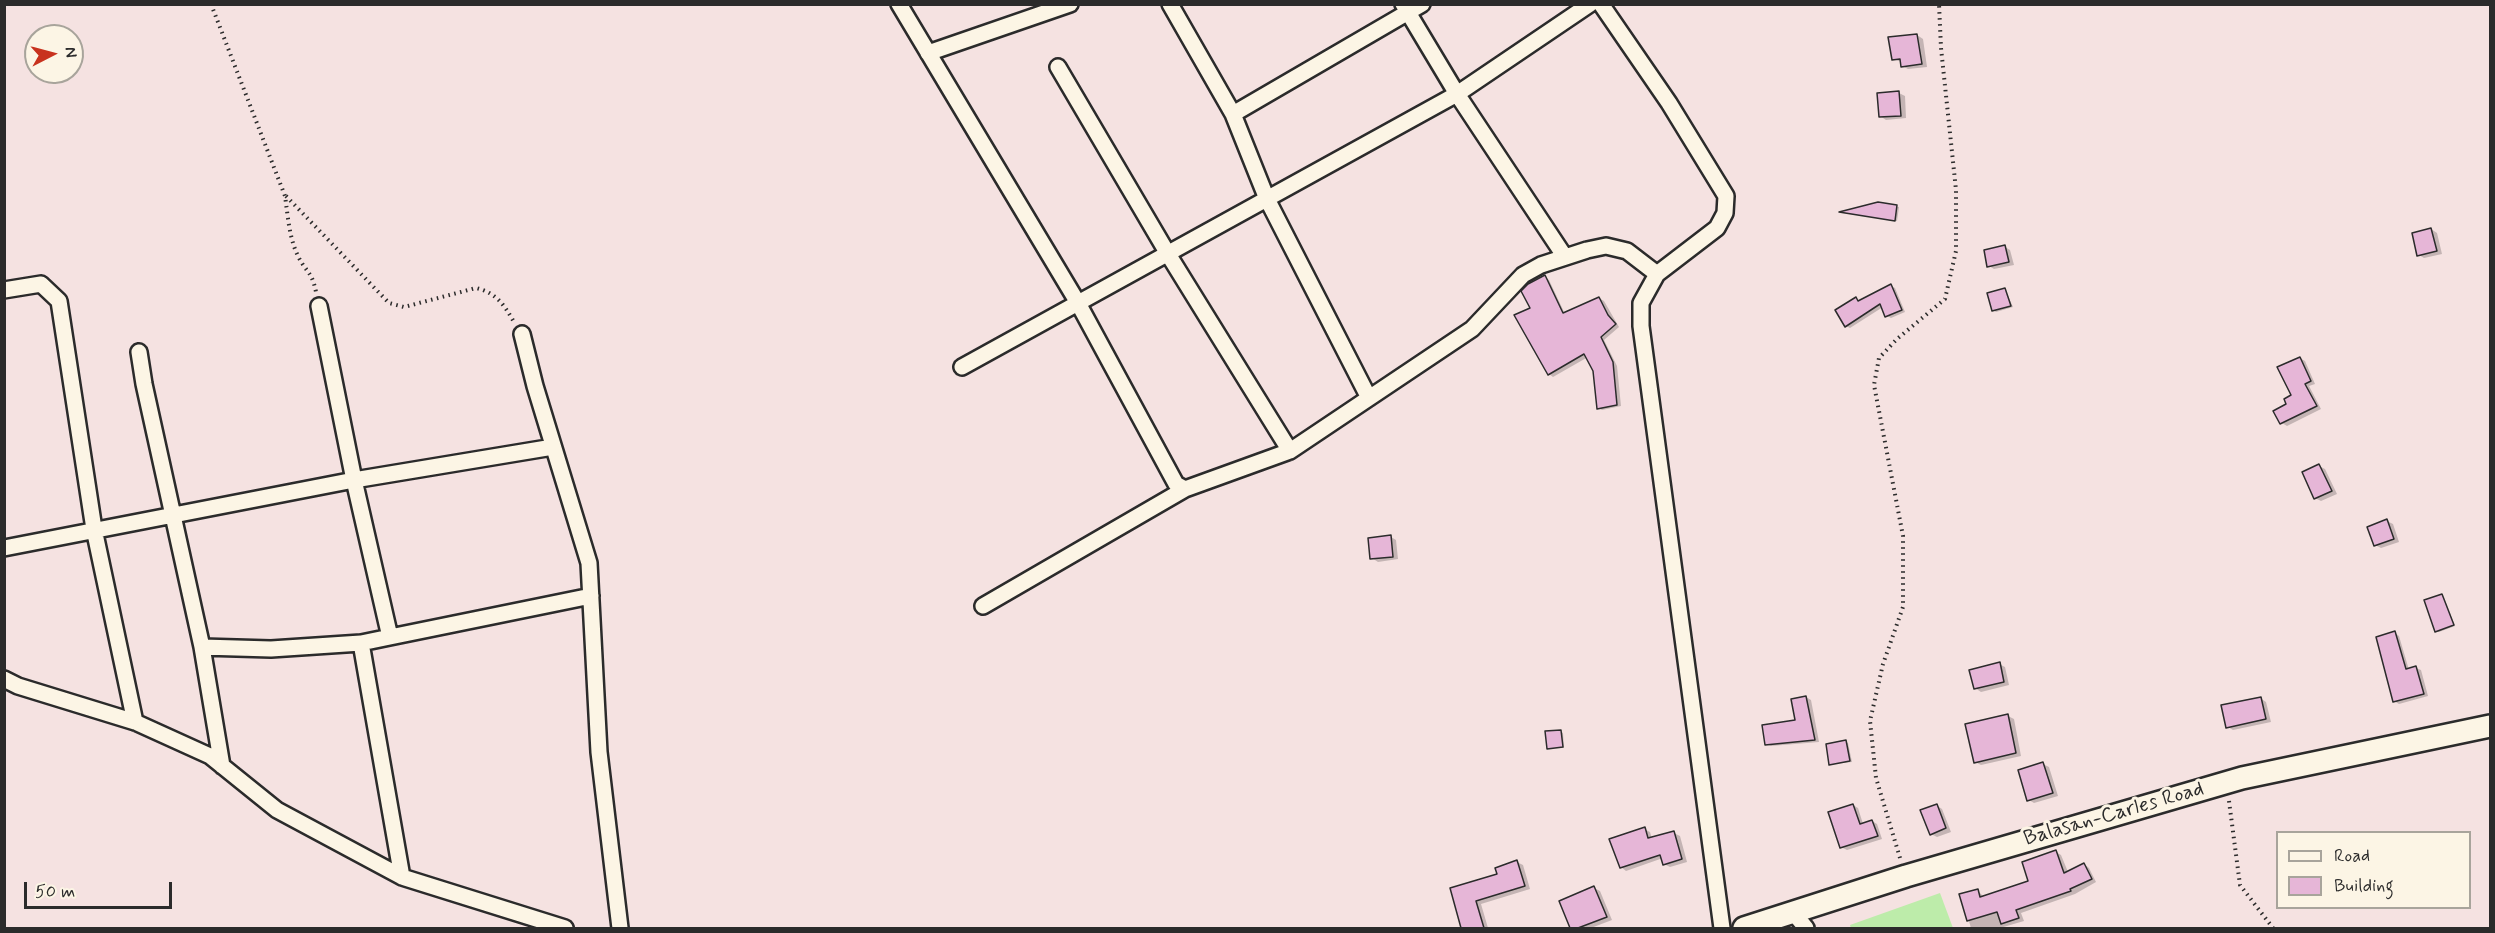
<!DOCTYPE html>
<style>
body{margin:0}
#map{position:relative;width:2495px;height:933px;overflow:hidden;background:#f5e2e1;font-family:Mynerve,sans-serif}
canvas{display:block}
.frame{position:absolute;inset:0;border:6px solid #2b2b2b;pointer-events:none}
.legend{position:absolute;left:2276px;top:831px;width:195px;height:78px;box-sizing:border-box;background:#fcf5e5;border:2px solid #a8a49b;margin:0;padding:8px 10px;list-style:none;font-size:18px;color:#2b2b2b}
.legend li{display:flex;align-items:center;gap:12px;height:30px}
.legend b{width:30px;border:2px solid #a8a49b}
.north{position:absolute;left:24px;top:24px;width:60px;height:60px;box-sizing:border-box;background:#fcf5e5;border:2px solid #a8a49b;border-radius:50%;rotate:84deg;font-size:16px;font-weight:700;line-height:24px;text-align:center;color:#2b2b2b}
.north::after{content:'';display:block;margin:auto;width:21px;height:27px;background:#c8321e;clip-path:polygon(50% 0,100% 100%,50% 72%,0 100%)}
.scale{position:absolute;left:24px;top:882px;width:148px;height:27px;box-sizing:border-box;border:3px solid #2b2b2b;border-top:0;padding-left:8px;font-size:18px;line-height:21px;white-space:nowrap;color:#2b2b2b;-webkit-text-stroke:4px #fcf5e5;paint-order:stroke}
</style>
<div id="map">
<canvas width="2495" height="933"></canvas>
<div class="frame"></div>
<ul class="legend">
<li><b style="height:8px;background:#fcf5e5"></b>Road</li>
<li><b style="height:16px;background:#e6b6d7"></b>Building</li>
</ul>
<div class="north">N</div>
<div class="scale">50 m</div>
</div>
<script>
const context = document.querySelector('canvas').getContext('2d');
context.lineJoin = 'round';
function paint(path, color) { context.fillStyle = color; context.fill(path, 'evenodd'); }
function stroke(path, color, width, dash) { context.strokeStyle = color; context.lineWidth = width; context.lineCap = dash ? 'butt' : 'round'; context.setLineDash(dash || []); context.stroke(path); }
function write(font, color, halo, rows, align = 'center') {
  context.font = font + ' Mynerve,sans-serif'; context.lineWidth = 6; context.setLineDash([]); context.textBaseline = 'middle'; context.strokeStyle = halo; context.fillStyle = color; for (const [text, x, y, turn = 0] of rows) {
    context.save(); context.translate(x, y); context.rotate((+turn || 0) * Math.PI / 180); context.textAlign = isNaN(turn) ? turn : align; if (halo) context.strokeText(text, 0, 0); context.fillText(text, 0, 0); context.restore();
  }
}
paint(new Path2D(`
 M1940 893 1953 928H1851L1850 925Z`), '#bdecaa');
paint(new Path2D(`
 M1917 35 1923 39 1927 67 1908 69 1902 66V62L1893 59Z
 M1899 93 1905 96 1906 118 1886 120 1880 116Z
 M1878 203 1899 207 1897 221 1843 213Z
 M2431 229 2437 233 2442 254 2424 258 2419 255Z
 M2005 247 2010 250 2014 265 1994 269 1989 266Z
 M1545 277 1549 280 1565 314 1599 298 1604 301 1619 327 1604 340 1617 366 1621 406 1602 410 1598 408 1594 371 1588 357 1553 377 1549 374 1532 309Z
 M1891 286 1895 288 1905 312 1891 318 1887 316 1883 307 1850 328 1846 326 1856 299 1860 301Z
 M2005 289 2013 307 1996 312 1993 310Z
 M2300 358 2305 361 2315 384 2309 386 2321 409 2287 426 2282 423 2293 396Z
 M2319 466 2325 469 2337 494 2321 501 2315 498Z
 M2387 521 2393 524 2399 542 2381 548 2375 545Z
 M1391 537 1396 540 1398 559 1378 562 1372 558Z
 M2442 595 2455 626 2439 632 2436 631Z
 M2395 633 2399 636 2409 670 2416 668 2421 670 2428 696 2399 704 2394 701Z
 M1999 664 2005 667 2009 685 1981 692 1975 688Z
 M1806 697 1811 700 1819 742 1771 746 1766 744 1797 722Z
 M2260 698 2266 702 2271 722 2233 730 2228 727Z
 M2008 716 2014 719 2021 756 1981 765 1975 762Z
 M1560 731 1563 733 1564 748H1549Z
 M1846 742 1848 743 1852 762 1831 764Z
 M2043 764 2049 767 2058 796 2034 803 2029 800Z
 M1853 805 1858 808 1863 824 1872 821 1877 824 1882 839 1847 850 1841 847Z
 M1936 805 1942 809 1951 832 1937 837 1931 834Z
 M1644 829 1650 832 1652 839 1674 833 1680 836 1687 862 1670 867 1664 864 1663 858 1626 871 1621 867Z
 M2056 852 2061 855 2068 872 2084 864 2089 868 2096 882 2075 894 2021 913 2024 921 2000 928H1971L1961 895 1978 891 1984 897 2030 882Z
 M1517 862 1523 865 1530 889 1481 904 1488 928H1463L1451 889 1499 875Z
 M1594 888 1600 891 1612 920 1591 928H1572L1561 902Z`), '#0003');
const building = new Path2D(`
 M1917 34 1922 64 1901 67 1900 59 1892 60 1888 37Z
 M1899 91 1901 116 1879 117 1877 93Z
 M1878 202 1897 205 1895 221 1839 212Z
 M2431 228 2437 251 2417 256 2412 233Z
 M2005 245 2009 262 1987 267 1984 250Z
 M1545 275 1563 313 1599 297 1608 315 1616 324 1601 337 1613 362 1617 405 1597 409 1593 371 1584 354 1548 375 1514 315 1530 308 1521 291 1528 284Z
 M1891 284 1902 310 1885 317 1880 304 1845 327 1835 310 1856 297 1858 301Z
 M2005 288 2011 306 1992 311 1987 293Z
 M2300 357 2311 381 2305 384 2317 406 2280 424 2273 411 2286 404 2284 399 2291 395 2277 367Z
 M2319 464 2332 491 2314 499 2302 472Z
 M2387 519 2394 539 2374 546 2367 527Z
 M1391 535 1393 557 1370 559 1368 538Z
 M2442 594 2454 625 2435 632 2424 600Z
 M2395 631 2406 669 2416 666 2424 694 2393 702 2376 637Z
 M2000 662 2004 682 1974 689 1969 670Z
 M1806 696 1815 740 1765 745 1762 725 1795 720 1791 699Z
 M2261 697 2266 719 2226 728 2221 705Z
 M2008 714 2016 753 1974 763 1965 724Z
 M1561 730 1563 747 1547 749 1545 731Z
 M1846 740 1850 761 1829 765 1826 744Z
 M2043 762 2053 793 2027 801 2018 770Z
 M1853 804 1860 824 1872 820 1878 836 1840 848 1828 812Z
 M1937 804 1946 828 1930 835 1920 810Z
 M1645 827 1648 838 1674 831 1682 859 1663 865 1660 855 1620 868 1609 839Z
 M2056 850 2064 873 2084 863 2092 879 2070 889 2071 891 2016 910 2019 918 2001 924 1997 912 1967 921 1959 894 1978 889 1980 897 2028 881 2022 862Z
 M1517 860 1525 886 1476 901 1484 928H1461L1450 888 1497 874 1495 868Z
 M1594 886 1607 917 1578 928H1570L1559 901Z`);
paint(building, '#e6b6d7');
stroke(building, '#2b2b2b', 1.5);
const minor = new Path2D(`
 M899 4 1078 303 962 367
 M1170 4 1233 114 1267 199 1369 398
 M1403 4 1457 94 1590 4
 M1601 4 1669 103 1726 196 1725 213 1717 228 1657 274 1641 303V326L1722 928
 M928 53 1070 4
 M1058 67 1168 254 1290 451
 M1233 114 1422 4
 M1565 257 1457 94 1078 303 1176 484 1185 489 1290 451 1472 329 1523 275 1541 265 1587 250 1606 246 1627 251 1657 274
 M4 290 41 284 59 301 94 529 135 722
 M319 306 354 480 553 447
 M522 334 535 386 589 563 599 752 620 928
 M139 352 144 384 202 647
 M4 548 354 480 390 637 591 596
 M983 606 1185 489
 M361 643 390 637
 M4 679 18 686 135 722 210 756 277 810 402 877 565 928
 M222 766 202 647 271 649 361 643 402 877
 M1792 911 1806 928`);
const secondary = new Path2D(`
 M1744 928 1906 876 2242 778 2490 726`);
stroke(minor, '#2b2b2b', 20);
stroke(secondary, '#2b2b2b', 26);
stroke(new Path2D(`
 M211 4 285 196C288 216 289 239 299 258 307 273 312 272 316 292
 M286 196 389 303 404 307 476 288C497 293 504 305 514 322
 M2229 801 2240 885 2273 928
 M1900 858 1876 778 1870 721 1883 664 1903 607V536L1874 385 1879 358 1897 339 1945 299 1956 251V190L1941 48 1939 4`), '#2b2b2b', 4, [1.5, 4.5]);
stroke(minor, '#fcf5e5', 15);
stroke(secondary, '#fcf5e5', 21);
write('21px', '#2b2b2b', '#fcf5e5', [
 ["Balasan-Carles Road",2114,815,-16]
]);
</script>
